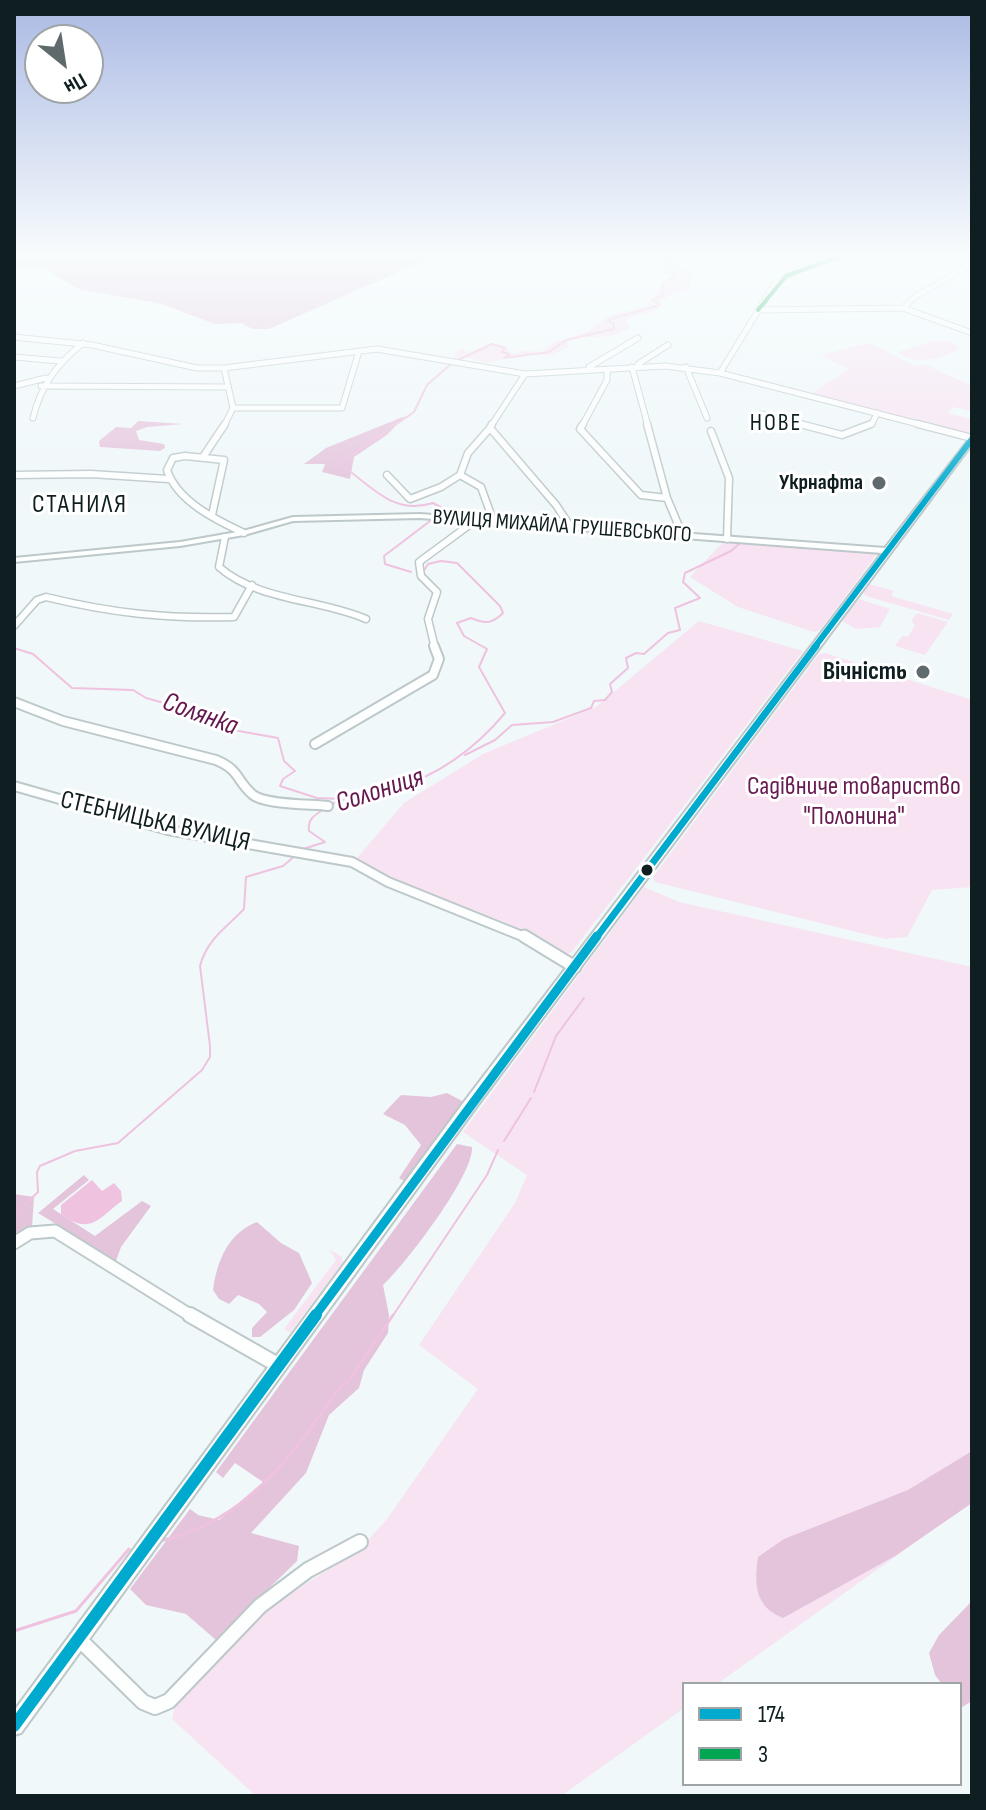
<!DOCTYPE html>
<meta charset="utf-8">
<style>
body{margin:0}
#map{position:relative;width:986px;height:1810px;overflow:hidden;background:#f0f8fa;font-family:"Sofia Sans Condensed",sans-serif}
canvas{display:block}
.frame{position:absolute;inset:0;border:16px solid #0f1e20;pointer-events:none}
.legend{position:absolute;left:682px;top:1682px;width:280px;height:104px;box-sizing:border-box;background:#fff;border:2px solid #9fa5a6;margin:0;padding:10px 14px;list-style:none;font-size:24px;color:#0f1e20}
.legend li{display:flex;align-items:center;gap:16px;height:40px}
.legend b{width:40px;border:2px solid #9fa5a6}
.north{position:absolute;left:24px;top:24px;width:80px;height:80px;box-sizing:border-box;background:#fff;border:2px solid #9fa5a6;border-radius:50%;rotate:150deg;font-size:22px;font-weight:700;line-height:32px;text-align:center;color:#0f1e20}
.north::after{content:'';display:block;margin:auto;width:28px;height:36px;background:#5e6a6c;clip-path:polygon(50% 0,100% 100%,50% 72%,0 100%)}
</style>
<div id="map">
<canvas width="986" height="1810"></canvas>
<div class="frame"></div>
<ul class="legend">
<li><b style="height:10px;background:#00a9ce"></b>174</li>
<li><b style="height:10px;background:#00a651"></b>3</li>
</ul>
<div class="north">Пн</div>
</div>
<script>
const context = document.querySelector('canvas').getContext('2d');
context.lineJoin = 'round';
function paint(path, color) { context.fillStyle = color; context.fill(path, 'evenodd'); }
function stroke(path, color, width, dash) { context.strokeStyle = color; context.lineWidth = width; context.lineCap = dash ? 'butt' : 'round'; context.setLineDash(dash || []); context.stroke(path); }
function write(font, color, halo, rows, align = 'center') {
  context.font = font + ' "Sofia Sans Condensed",sans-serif'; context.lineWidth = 6; context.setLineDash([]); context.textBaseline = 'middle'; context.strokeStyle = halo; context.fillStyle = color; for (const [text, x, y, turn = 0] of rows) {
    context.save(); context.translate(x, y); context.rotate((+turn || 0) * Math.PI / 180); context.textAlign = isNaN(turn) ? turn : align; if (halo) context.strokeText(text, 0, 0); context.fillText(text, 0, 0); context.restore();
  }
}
paint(new Path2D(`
 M667 255H677L669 262 670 265 682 266 695 277 691 279 690 290C668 294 669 292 656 311L626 319 629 328C608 343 590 333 567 340L570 345 553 356 528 354 486 363 468 358 453 359 457 351 464 349 468 353 491 343 507 347 511 355 525 350 541 353 553 343 587 332 608 316 647 306 662 284 672 277 670 273 661 274 663 266 660 263Z
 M936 340 954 343 960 349C942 358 914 367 898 352Z
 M869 343 916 366 924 364 972 386V411L953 407 948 413 972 419 969 434 811 394 848 369 821 355Z
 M724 541 873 551 877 554 820 630 814 632 738 607 690 577Z
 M869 584 894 591 891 596 953 614 949 620 866 596 863 593Z
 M859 599 890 609 880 627 856 629 842 621Z
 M917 613 948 622 925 655 895 646 902 636 908 637 915 625 911 621Z
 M699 621 803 651 571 953 563 954 505 922 385 877 356 859 404 803 483 754 596 707Z
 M825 653 972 700V887L932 890 907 937 885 939 671 886 655 882 653 877 819 654Z
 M644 887 679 902 972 967V1502L717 1684H684V1708L561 1796H256L172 1719 175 1707 271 1606 359 1550 387 1519 478 1389 419 1345 515 1203 527 1175 463 1132Z
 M330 1250 342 1257 343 1262 290 1333 284 1329 336 1260Z`), '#f7e3f2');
paint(new Path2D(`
 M14 255H437L269 329H252L242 323 215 324 162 304 78 289 45 269 14 266Z
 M405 416 387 435 354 457 350 479 322 472 325 464H304L326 448Z
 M138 421 184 424 147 427 136 431 139 440 164 444 165 448 160 451 100 447 99 441 116 427 131 428Z
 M447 1093 466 1103 404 1181 399 1178 421 1145 405 1125 383 1114 401 1095 431 1097Z
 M457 1144 472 1147C474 1175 405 1265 383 1285L389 1315 388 1333 364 1370 359 1388 329 1415 306 1473 251 1533 299 1546 297 1561 216 1640 186 1614 146 1605 130 1589 190 1509 198 1515 219 1520 263 1482 235 1463 223 1478 216 1472Z
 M84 1175 89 1180 53 1209 95 1236 142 1201 151 1206 121 1247 116 1261 38 1213Z
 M14 1194 34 1197 32 1227 14 1239Z
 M257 1222 281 1243 299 1253 312 1283 294 1310 260 1337H252V1328L267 1312 259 1304 238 1295 229 1304 219 1299 213 1290C217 1261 228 1233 257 1222Z
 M972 1451V1503L895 1556 783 1618C755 1607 754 1584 758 1557L784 1539 908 1490Z
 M972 1601V1701L962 1707 960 1684H942L935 1675 929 1653 939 1635Z`), '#e4c4db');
paint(new Path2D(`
 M92 1180 102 1191 114 1183 121 1191 122 1201C100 1216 92 1237 61 1214V1205Z`), '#efc2df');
stroke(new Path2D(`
 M456 361 492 344 505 348 502 352 510 354 504 358 549 352 566 340 614 329V324L608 321 611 319 660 305 652 300 662 296 663 283 677 275 666 268 673 255
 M440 512 444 509 433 503C394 515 375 489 344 467L342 462 414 412 427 385 451 364
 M411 572 385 564 384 556 434 518
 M14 648 33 654 72 688 133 690 146 698 182 708 222 728 278 738 284 761 295 771 283 779 280 786 317 798 341 799
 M465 755 495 740 512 725 553 722 591 708 594 701 605 700 612 692 610 684 628 668 626 658 636 653 644 654 668 633 680 630 675 608 700 598 683 582 685 573 731 551 740 543
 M332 804C350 795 373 794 392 789 437 777 476 748 505 713L479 667 487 649 464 636 457 623 471 618C485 624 492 624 503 613L500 606 457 563 441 561 428 564 425 569
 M300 850 325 842 309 831C307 819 315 815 324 809
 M534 1092 556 1036 584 998
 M504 1141 531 1098
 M14 1215 38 1192 37 1172 40 1166 75 1151 118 1143 202 1070 210 1057V1046L200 966C207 939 226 928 244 909L246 877 283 866 296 855
 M392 1317 487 1175 498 1150`), '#efc2df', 2);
stroke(new Path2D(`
 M164 1540C249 1519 293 1454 341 1386L348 1382 393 1315
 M14 1631 76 1611 129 1549`), '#efc2df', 3);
const minorFar4 = new Path2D(`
 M903 308 972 333
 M758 310 903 308 916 296 972 264
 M14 337 92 345 197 368H224L377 349 525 374 665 366 720 373 926 426
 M14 357 60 361
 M632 367 648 426
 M638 367V364L668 345
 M686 367 707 418
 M224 368 233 408 224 426
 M591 370 589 367 638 338
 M720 373 775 283 799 269 844 255
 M14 386 46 378
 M41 386 228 387
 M233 408H342L359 351
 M761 414 808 426
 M33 418C41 385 57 364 83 343
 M491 426 525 374
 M582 426 607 380V370
 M866 426 872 424 877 413`);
const minorFar3 = new Path2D(`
 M492 424 490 428 556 505 572 529
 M583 424 580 429 641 495 667 498
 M647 424 667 498 683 536
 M800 424 842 435 871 424
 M918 424 972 438
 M490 428 468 453 460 475 481 487 494 523
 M711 431 729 478 727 539
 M203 457 225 424
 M14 475 91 474 168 479
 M387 475 410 499 441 487 460 475
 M212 515 224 460 185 456 173 458 167 470C177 501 216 520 244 533
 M225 537 219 567C258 601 320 599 366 619
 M14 626 37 600 46 597C111 613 167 619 234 617L252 585
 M435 648 428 619 437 592 421 576 419 562 476 520`);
const minorFar2 = new Path2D(`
 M14 702 63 721 216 760C240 770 236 780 252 794 263 805 311 804 328 806
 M315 744 433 675 439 659 434 646
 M14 786 168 830 352 862 388 882 527 938`);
const minorFar1 = new Path2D(`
 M524 936 575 967
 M14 1243 30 1233 55 1231 193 1317`);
const minor = new Path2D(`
 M190 1315 278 1365
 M79 1639 143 1702 155 1707 169 1701 260 1606 308 1570 360 1542`);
const tertiary = new Path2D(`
 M939 255H947L972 262V266Z
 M972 437V444L477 1106 21 1733 14 1735V1711L467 1098 882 553 420 518 293 521 244 535 180 546 14 562V558L180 542 243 531 293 517 420 514 885 548 970 438Z`);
stroke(minorFar4, '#bdc8ca', 7);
stroke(minorFar3, '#bdc8ca', 9);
stroke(minorFar2, '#bdc8ca', 12);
stroke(minorFar1, '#bdc8ca', 15);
stroke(minor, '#bdc8ca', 18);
stroke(tertiary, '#bdc8ca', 4);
stroke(minorFar4, '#fdfefe', 5);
stroke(minorFar3, '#fdfefe', 6);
stroke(minorFar2, '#fdfefe', 8);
stroke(minorFar1, '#fdfefe', 11);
stroke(minor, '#fdfefe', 14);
paint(tertiary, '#fdfefe');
stroke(new Path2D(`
 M814 648 972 439`), '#00a9ce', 6);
stroke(new Path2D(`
 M596 938 816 646`), '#00a9ce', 7);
stroke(new Path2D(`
 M314 1317 597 936`), '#00a9ce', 9);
stroke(new Path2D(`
 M14 1726 316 1315`), '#00a9ce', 12);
stroke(new Path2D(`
 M758 310 786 276 843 255`), '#00a651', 4);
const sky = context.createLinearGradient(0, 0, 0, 509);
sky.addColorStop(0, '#abbae4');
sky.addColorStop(0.5, '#f8fcfd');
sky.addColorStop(1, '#f8fcfd00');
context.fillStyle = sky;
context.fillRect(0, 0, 986, 509);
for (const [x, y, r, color] of [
 [879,483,8,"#5e6a6c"],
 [923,672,8,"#5e6a6c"],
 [647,870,7,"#0f1e20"]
]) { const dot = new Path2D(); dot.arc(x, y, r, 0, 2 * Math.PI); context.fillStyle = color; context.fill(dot); stroke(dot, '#fff', 3); }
write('bold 22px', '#0f1e20', '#fff', [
 ["Укрнафта",863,483]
], 'right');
write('22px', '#0f1e20', '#fff', [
 ["ВУЛИЦЯ МИХАЙЛА ГРУШЕВСЬКОГО",562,527,4]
]);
context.letterSpacing = '2px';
write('24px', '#0f1e20', '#fff', [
 ["НОВЕ",776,424]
]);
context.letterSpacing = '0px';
context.letterSpacing = '2px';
write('26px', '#0f1e20', '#fff', [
 ["СТАНИЛЯ",80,505]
]);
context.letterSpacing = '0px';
write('bold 26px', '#0f1e20', '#fff', [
 ["Вічність",907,672]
], 'right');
write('26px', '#681c51', '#fff', [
 ["Садівниче товариство",854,787],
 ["\"Полонина\"",854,817]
]);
write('26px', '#0f1e20', '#fff', [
 ["СТЕБНИЦЬКА ВУЛИЦЯ",155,822,13]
]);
write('italic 28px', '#63174d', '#fff', [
 ["Солянка",200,715,20],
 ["Солониця",380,791,-18]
]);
</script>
